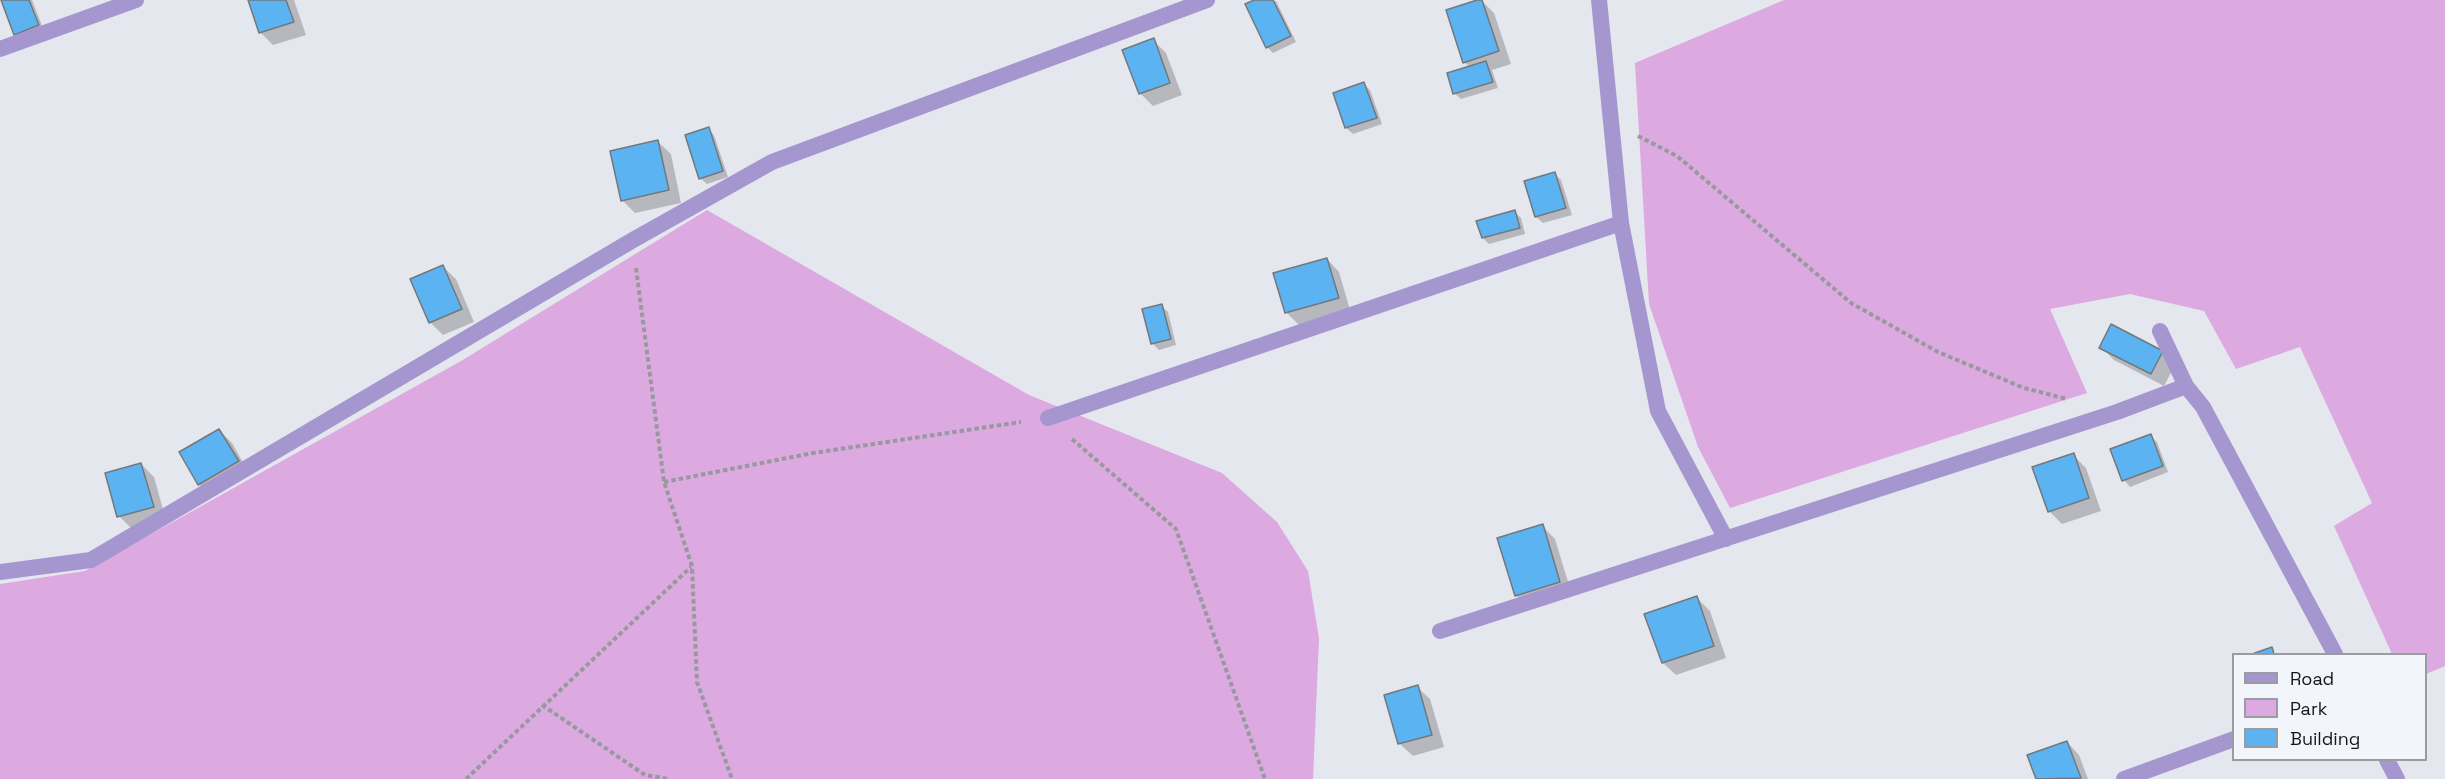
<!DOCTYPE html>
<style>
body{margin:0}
#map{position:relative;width:2445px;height:779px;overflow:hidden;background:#e5e7ee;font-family:"Space Grotesk",sans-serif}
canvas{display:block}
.legend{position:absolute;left:2232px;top:653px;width:195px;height:108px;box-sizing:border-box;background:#f2f5fb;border:2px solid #9a9ca0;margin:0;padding:8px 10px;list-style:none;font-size:18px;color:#151618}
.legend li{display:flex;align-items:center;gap:12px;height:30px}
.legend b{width:30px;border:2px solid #9a9ca0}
</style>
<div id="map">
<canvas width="2445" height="779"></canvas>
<ul class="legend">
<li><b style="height:8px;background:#a596cf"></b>Road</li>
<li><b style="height:16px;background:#dca9e1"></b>Park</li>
<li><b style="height:16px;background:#5bb3f2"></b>Building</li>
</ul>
</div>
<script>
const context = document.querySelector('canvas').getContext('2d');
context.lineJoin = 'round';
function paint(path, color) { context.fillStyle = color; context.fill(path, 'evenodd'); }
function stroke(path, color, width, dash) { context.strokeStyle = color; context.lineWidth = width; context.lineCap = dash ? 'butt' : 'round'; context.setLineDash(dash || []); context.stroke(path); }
paint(new Path2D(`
 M1784 0H2445V666L2426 674V654H2392L2334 526 2372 503 2300 347 2236 369 2204 311 2130 294 2050 309 2087 393 1730 508 1698 447 1649 304 1635 63Z
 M707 210 1029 395 1222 473 1277 522 1308 571 1319 638 1313 779H0V584L85 571 461 361Z`), '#dca9e1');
paint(new Path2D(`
 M2 0H32L44 31 22 40 15 34Z
 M249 0H294L306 35 273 45 261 33Z
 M1258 0 1276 1 1296 42 1273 53 1267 47Z
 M1481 0 1494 13 1511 64 1492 70 1498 88 1461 99 1454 93 1470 67 1464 62Z
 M1153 40 1166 53 1182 95 1153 106 1141 94 1124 51Z
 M1364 84 1370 90 1382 124 1353 134 1346 128Z
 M708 129 714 135 728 177 707 184 700 178Z
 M658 142 671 154 681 203 635 213 622 200Z
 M1555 174 1561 180 1572 215 1543 223 1536 217 1526 182Z
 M1515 212 1521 218 1525 234 1489 244 1483 238Z
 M1327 259 1339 272 1350 310 1299 325 1286 312Z
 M443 267 456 279 474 322 443 335 430 322Z
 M1161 306 1168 312 1176 345 1159 350 1153 344 1144 310Z
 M2101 347 2162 352 2175 365 2164 386 2114 360Z
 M219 430 232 443 250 475 212 497 199 484Z
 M2150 436 2157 442 2168 472 2130 487 2124 480Z
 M2073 455 2086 468 2101 511 2062 524 2049 511Z
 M141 464 154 477 166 520 132 529 119 516Z
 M1542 526 1555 539 1572 595 1529 608 1516 595Z
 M1697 598 1710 611 1726 658 1676 675 1663 663Z
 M1417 687 1430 699 1444 747 1413 756 1400 744 1386 696Z
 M2067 742 2079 755 2088 779H2038L2029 756Z`), '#0003');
const building = new Path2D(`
 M1 0H29L39 25 14 35Z
 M248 0H286L294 22 259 33Z
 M1254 0H1273L1291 36 1266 48 1245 4Z
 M1477 0H1482L1499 51 1463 63 1446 10Z
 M1154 38 1170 83 1139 94 1122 50Z
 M1486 61 1493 82 1453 94 1447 73Z
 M1364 82 1377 118 1345 128 1333 93Z
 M709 127 723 171 699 179 685 135Z
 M658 140 669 190 621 201 610 151Z
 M1555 172 1566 208 1535 217 1524 181Z
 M1515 210 1520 228 1482 238 1476 221Z
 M1327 258 1339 298 1285 313 1273 273Z
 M443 265 462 309 429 323 410 279Z
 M1162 304 1171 339 1151 344 1142 309Z
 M2111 324 2163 351 2151 374 2099 348Z
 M219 429 239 461 198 485 179 452Z
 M2151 434 2163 466 2122 481 2110 449Z
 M2074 453 2089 498 2048 512 2032 467Z
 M141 463 154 507 117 517 105 473Z
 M1543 524 1560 582 1515 596 1497 538Z
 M1697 596 1714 646 1662 663 1644 614Z
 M2272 647 2274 654H2252Z
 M1418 685 1432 735 1398 744 1384 695Z
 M2067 741 2081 778 2036 779 2027 755Z`);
paint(building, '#5bb3f2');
stroke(building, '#73787c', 1.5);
stroke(new Path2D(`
 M1638 136 1677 156 1851 303 1938 352 2024 388 2067 399
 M636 268 664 482 692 566 697 682 732 779
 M1072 439 1176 529 1265 779
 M664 482 813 453 1021 422
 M542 705 645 775 668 779
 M466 779 691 567`), '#97999e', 4, [4.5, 3]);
stroke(new Path2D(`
 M1599 0 1621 223 1658 411 1726 539
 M0 49 136 0
 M2160 331 2186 386 2203 407 2335 654
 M1048 418 1621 223
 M0 572 91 560 633 240 772 162 1207 0
 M1440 631 2117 412 2186 386
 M2387 760 2397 779
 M2124 779 2234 739`), '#a596cf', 16);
</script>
